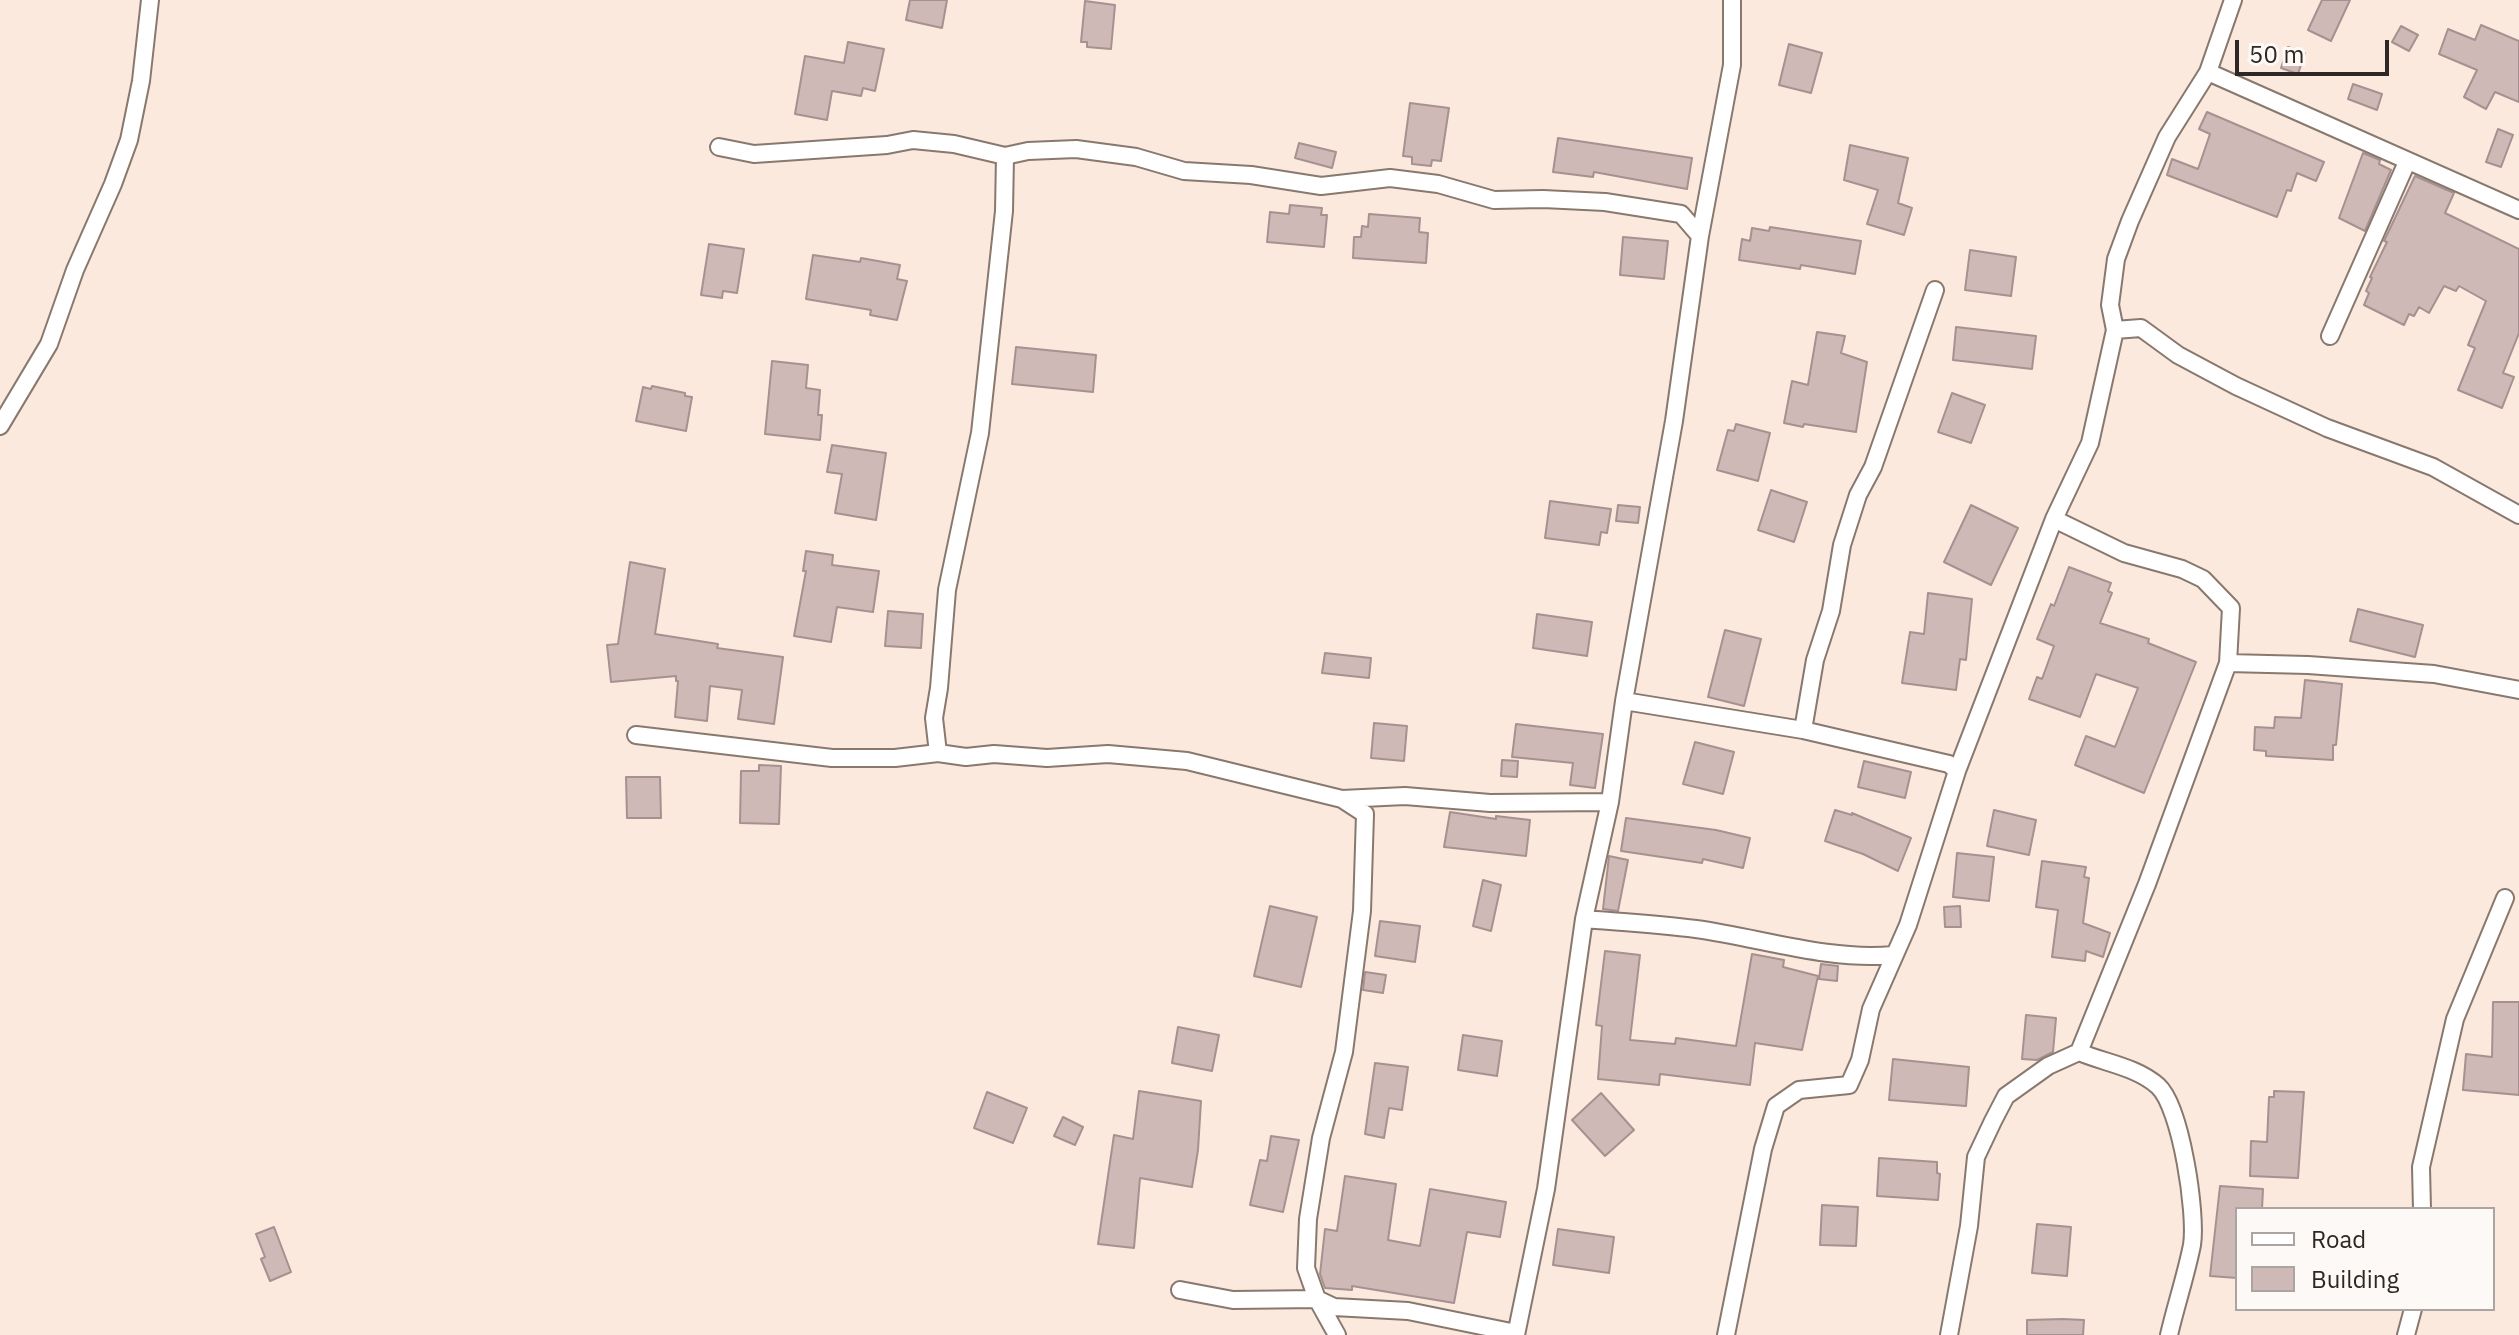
<!DOCTYPE html>
<style>
body{margin:0}
#map{position:relative;width:2519px;height:1335px;overflow:hidden;background:#fbe9dd;font-family:"IBM Plex Sans",sans-serif}
canvas{display:block}
.legend{position:absolute;left:2235px;top:1207px;width:260px;height:104px;box-sizing:border-box;background:#fdf9f7;border:2px solid #aaa5a2;margin:0;padding:10px 14px;list-style:none;font-size:24px;color:#2e2723}
.legend li{display:flex;align-items:center;gap:16px;height:40px}
.legend b{width:40px;border:2px solid #aaa5a2}
.scale{position:absolute;left:2235px;top:40px;width:154px;height:36px;box-sizing:border-box;border:4px solid #2e2723;border-top:0;padding-left:10px;font-size:24px;line-height:28px;white-space:nowrap;color:#2e2723;-webkit-text-stroke:6px #fdf9f7;paint-order:stroke}
</style>
<div id="map">
<canvas width="2519" height="1335"></canvas>
<ul class="legend">
<li><b style="height:10px;background:#fff"></b>Road</li>
<li><b style="height:22px;background:#cfb9b7"></b>Building</li>
</ul>
<div class="scale">50 m</div>
</div>
<script>
const context = document.querySelector('canvas').getContext('2d');
context.lineJoin = 'round';
function paint(path, color) { context.fillStyle = color; context.fill(path, 'evenodd'); }
function stroke(path, color, width, dash) { context.strokeStyle = color; context.lineWidth = width; context.lineCap = dash ? 'butt' : 'round'; context.setLineDash(dash || []); context.stroke(path); }
const building = new Path2D(`
 M910 0H947L942 28 906 20Z
 M2322 0H2350L2331 41 2308 30Z
 M1085 1 1115 5 1111 49 1087 47V42H1081Z
 M2481 25 2519 41V102L2495 92 2486 109 2464 97 2477 70 2439 54 2448 29 2475 40Z
 M2401 26 2418 35 2409 51 2392 42Z
 M848 42 884 49 875 91 863 88 861 96 832 91 827 120 795 114 805 56 844 63Z
 M1789 44 1822 53 1811 93 1779 85Z
 M2288 47 2305 53 2298 74 2281 68Z
 M2353 84 2382 94 2377 110 2348 99Z
 M1410 103 1449 108 1441 161 1432 160 1431 166 1412 164V157L1403 156Z
 M2207 112 2324 162 2316 181 2297 173 2291 191 2287 190 2277 217 2167 175 2172 159 2198 169 2210 134 2199 129Z
 M2498 129 2513 135 2501 167 2486 162Z
 M1558 138 1692 158 1687 189 1594 172 1593 177 1553 172Z
 M1299 143 1336 152 1332 168 1295 158Z
 M1850 145 1908 158 1898 203 1912 208 1904 235 1867 224 1878 190 1844 180Z
 M2363 153 2380 160 2379 164 2391 170 2365 231 2339 218Z
 M2415 176 2454 193 2445 213 2519 249V333L2503 373 2514 377 2502 408 2458 390 2475 348 2468 345 2486 301 2459 286 2456 291 2444 286 2429 313 2419 307 2414 316 2409 314 2404 325 2364 305 2369 293 2366 291 2372 278 2370 277 2387 242 2384 241Z
 M1290 205 1322 208 1321 215H1327L1324 247 1267 242 1270 212 1289 214Z
 M1369 214 1420 218 1419 232 1428 233 1426 263 1353 258 1354 237H1361L1362 226 1368 227Z
 M1770 227 1861 241 1855 274 1801 265 1800 269 1739 260 1742 239 1750 241 1752 228 1769 231Z
 M1623 237 1668 241 1664 279 1620 275Z
 M709 244 744 249 737 293 723 291 722 298 701 295Z
 M1970 250 2016 257 2011 296 1965 290Z
 M813 255 860 262 861 258 900 265 897 279 907 281 897 320 870 315 871 310 806 299Z
 M1956 327 2036 336 2032 369 1953 360Z
 M1817 332 1845 336 1841 353 1867 362 1856 432 1804 424 1803 427 1784 423 1792 381 1808 385Z
 M1016 347 1096 355 1093 392 1012 384Z
 M772 361 808 365 806 388 820 390 818 415H822L820 440 765 434Z
 M652 386 685 393V396L692 397 686 431 636 421 643 387 651 389Z
 M1952 393 1985 405 1971 443 1938 432Z
 M1736 424 1770 433 1758 481 1717 470 1728 430 1734 431Z
 M832 445 886 453 876 520 835 513 842 474 827 472Z
 M1771 490 1807 502 1794 542 1758 530Z
 M1550 501 1611 509 1607 533 1601 532 1599 545 1545 538Z
 M1618 505 1640 507 1638 523 1616 521Z
 M1971 505 2018 528 1991 585 1944 562Z
 M806 551 833 555 832 565 879 571 873 612 837 607 831 642 794 636 806 571H803Z
 M630 562 665 569 655 634 718 644 717 648 783 657 774 724 738 719 742 690 710 686 707 721 675 717 678 681H676V676L611 682 607 645 618 644Z
 M2069 567 2111 583 2108 591 2112 593 2100 623 2149 639 2148 643 2196 662 2144 793 2075 765 2086 736 2115 747 2138 688 2096 674 2080 717 2029 699 2037 677 2042 679 2054 646 2037 639 2051 604 2054 606Z
 M1928 593 1972 599 1966 660 1960 659 1956 690 1902 683 1910 632 1924 634Z
 M2358 609 2423 625 2415 657 2350 641Z
 M888 611 923 614 921 648 885 646Z
 M1537 614 1592 622 1587 656 1533 648Z
 M1725 630 1761 639 1744 706 1708 697Z
 M1325 653 1371 658 1369 678 1322 673Z
 M2305 680 2342 684 2336 745H2333V760L2266 756V751L2254 750 2255 727 2274 728 2275 717 2301 718Z
 M1374 723 1407 726 1404 761 1371 758Z
 M1516 724 1603 734 1595 788 1570 785 1573 763 1512 757Z
 M1695 742 1734 752 1723 794 1683 784Z
 M1502 760 1518 761 1517 777 1501 776Z
 M1864 761 1911 772 1905 798 1858 787Z
 M759 765 781 766 779 824 740 823 741 771H759Z
 M626 777H660L661 818H627Z
 M1835 810 1852 815V813L1911 838 1898 871 1863 854 1825 841Z
 M1994 810 2036 820 2029 855 1987 846Z
 M1450 812 1496 819V816L1530 820 1526 856 1444 847Z
 M1626 818 1716 830 1750 838 1743 868 1703 859 1702 863 1621 851Z
 M1957 853 1994 857 1989 901 1953 897Z
 M1609 856 1628 860 1618 911 1603 909Z
 M2042 861 2086 867 2084 877 2089 878 2083 923 2110 933 2103 957 2086 951 2085 961 2052 957 2058 910 2036 907Z
 M1483 880 1501 885 1491 931 1473 926Z
 M1270 906 1317 917 1301 987 1254 976Z
 M1960 906 1961 927H1945L1944 907Z
 M1380 921 1420 926 1415 962 1375 956Z
 M1605 951 1640 955 1630 1040 1675 1044 1676 1038 1736 1046 1752 954 1784 960 1783 967 1818 976 1802 1050 1755 1043 1750 1085 1660 1074 1659 1085 1598 1079 1602 1026 1596 1025Z
 M1821 964 1838 966 1837 981 1819 979Z
 M1365 972 1386 975 1383 993 1363 990Z
 M2493 1002H2519V1095L2463 1090 2466 1054 2492 1057Z
 M2026 1015 2056 1018 2053 1052 2037 1060 2022 1059Z
 M1178 1027 1219 1035 1212 1071 1172 1063Z
 M1463 1035 1502 1041 1497 1076 1458 1070Z
 M1893 1059 1969 1067 1966 1106 1889 1100Z
 M1375 1063 1408 1067 1402 1110 1389 1108 1384 1138 1365 1134Z
 M1139 1091 1201 1101 1198 1150 1192 1187 1140 1178 1134 1248 1098 1244 1114 1135 1133 1139Z
 M2274 1091 2304 1092 2298 1178 2250 1176 2251 1141 2267 1142 2269 1097H2274Z
 M987 1092 1027 1108 1013 1143 974 1128Z
 M1601 1093 1634 1130 1605 1156 1572 1120Z
 M1063 1117 1083 1127 1075 1145 1054 1136Z
 M1271 1136 1299 1140 1283 1212 1250 1205 1260 1160 1267 1161Z
 M1879 1158 1937 1162V1173L1940 1174 1938 1200 1877 1196Z
 M1345 1176 1396 1184 1388 1240 1420 1246 1430 1189 1506 1202 1500 1237 1467 1232 1454 1303 1352 1286V1290L1325 1288 1320 1274 1325 1229 1337 1231Z
 M2220 1186 2263 1189 2262 1209H2237V1278L2210 1276Z
 M1822 1205 1858 1207 1856 1246 1820 1245Z
 M2037 1224 2071 1227 2067 1276 2032 1273Z
 M274 1227 291 1272 270 1281 261 1259 265 1257 256 1234Z
 M1558 1229 1614 1237 1609 1273 1553 1265Z
 M2063 1319 2084 1320 2083 1335H2027V1320Z`);
paint(building, '#cfb9b7');
stroke(building, '#a69190', 2);
const minor = new Path2D(`
 M2208 72 2519 210
 M719 147 754 154 887 145 913 140 954 144 1005 156 1028 151 1076 149 1136 157 1184 171 1251 175 1321 186 1390 178 1438 184 1494 200 1543 199 1605 202 1681 214 1700 236
 M2115 330 2141 328 2178 355 2236 386 2327 428 2433 467 2519 515
 M2330 336 2407 162
 M0 426 49 344 75 270 113 184 129 140 141 81 150 0
 M2228 663 2308 665 2434 674 2519 690
 M1624 701 1803 730 1949 764 1957 771
 M1803 730 1815 660 1831 611 1842 545 1858 495 1873 467 1935 290
 M636 735 832 758H895L938 753 966 757 994 754 1047 758 1108 754 1187 761 1342 799 1405 796 1490 803 1610 802
 M938 753 934 718 939 688 947 590 980 433 1004 211 1005 156
 M1584 919C1621 922 1659 924 1696 929 1761 938 1828 961 1893 955
 M2079 1052C2105 1063 2137 1067 2158 1086 2181 1107 2197 1214 2192 1245 2186 1275 2176 1305 2169 1335
 M2422 1209 2421 1167 2455 1019 2505 898
 M1180 1290 1233 1300 1317 1299 1334 1307 1408 1311 1516 1333
 M1337 1335 1317 1299 1306 1268 1308 1219 1321 1138 1344 1052 1362 911 1365 814 1342 799
 M1516 1335 1546 1189 1584 919 1610 802 1624 701 1674 421 1700 236 1732 65V0
 M1726 1335 1763 1149 1776 1106 1799 1090 1849 1085 1860 1060 1871 1009 1908 925 1957 771 2054 519 2090 443 2115 330 2110 305 2116 259 2130 221 2167 137 2208 72 2233 0
 M1949 1335 1969 1226 1976 1157 1993 1121 2006 1096 2048 1066 2079 1052 2147 884 2228 663 2231 608 2203 579 2182 569 2124 553 2054 519
 M2406 1335 2413 1309`);
stroke(minor, '#88786e', 20);
stroke(minor, '#fff', 16);
</script>
